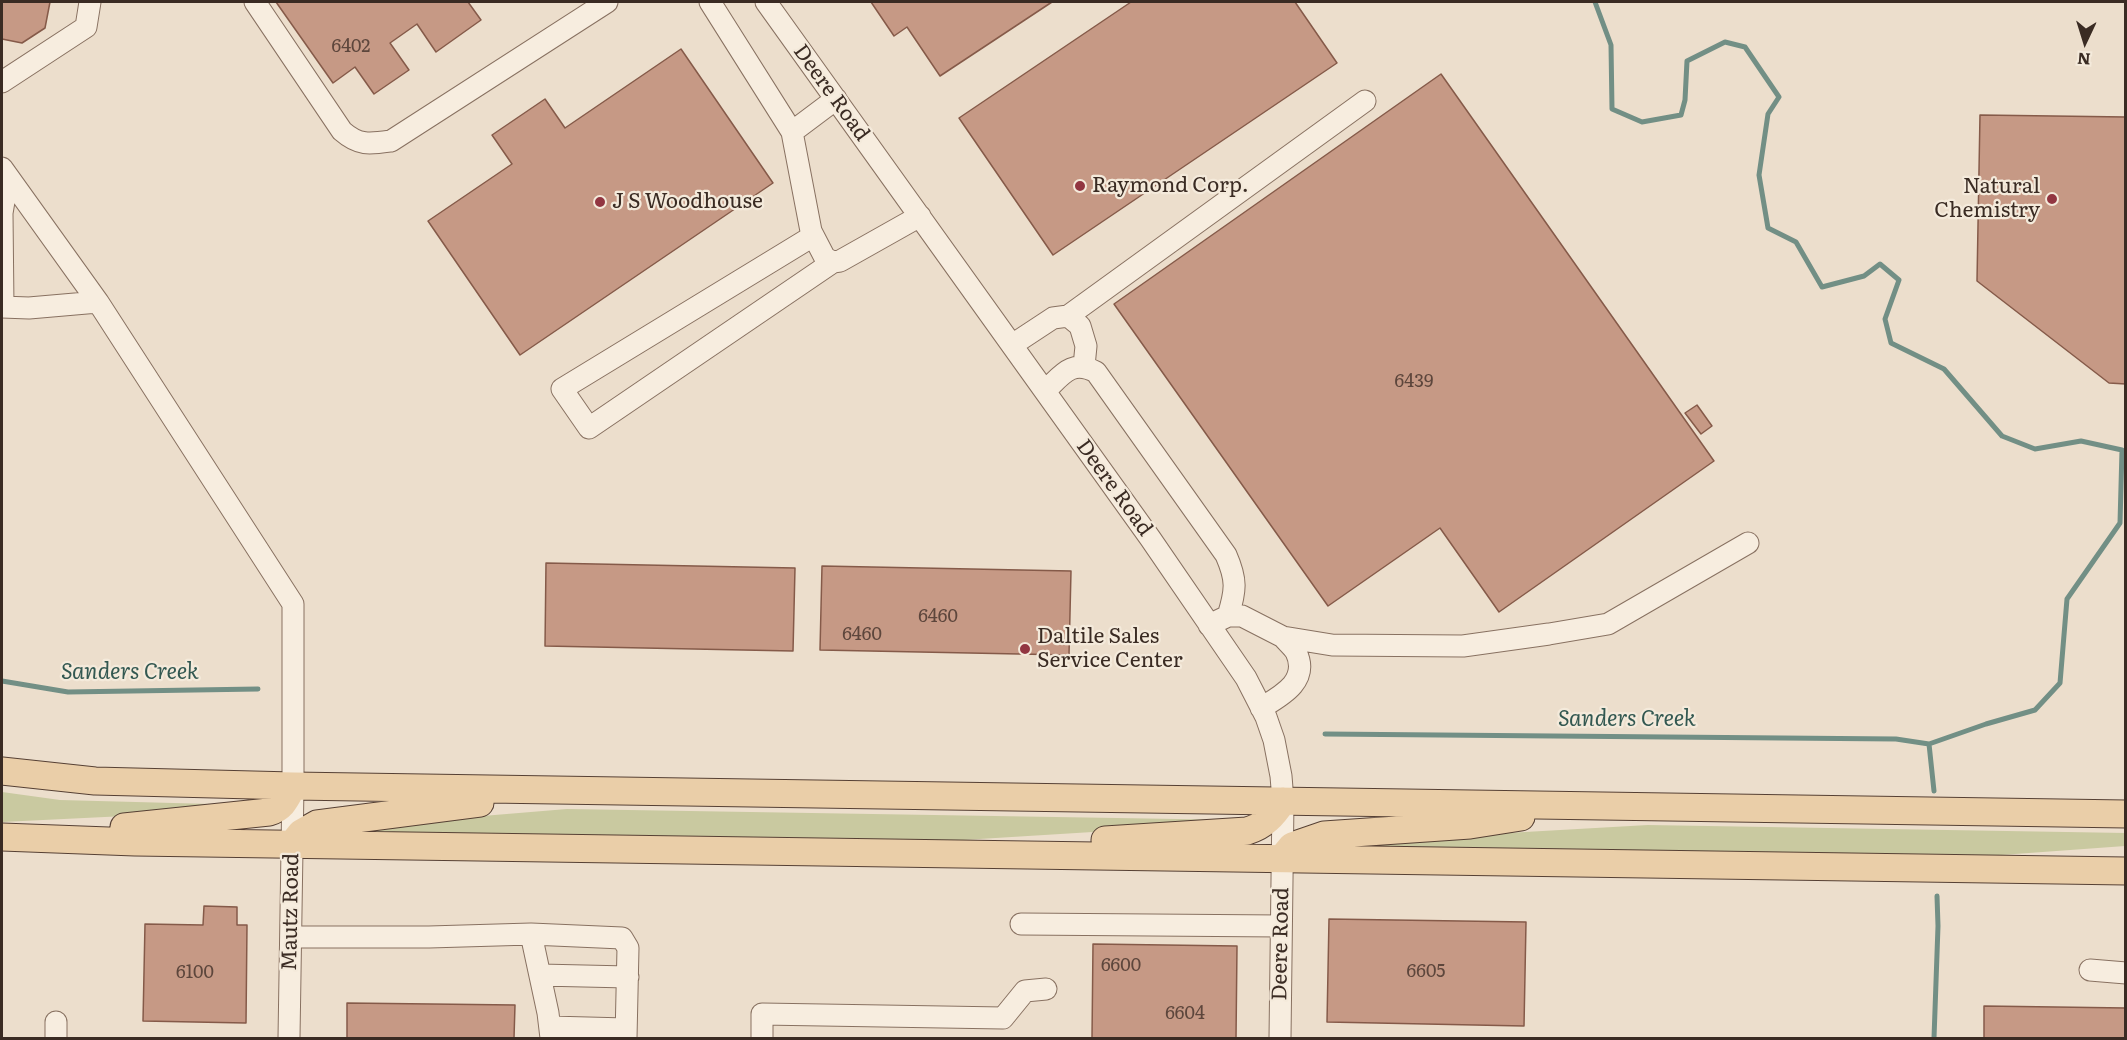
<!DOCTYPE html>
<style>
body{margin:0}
#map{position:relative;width:2127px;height:1040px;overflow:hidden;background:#ecdecc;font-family:Literata,serif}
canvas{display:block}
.frame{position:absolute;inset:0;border:3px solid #3a2b23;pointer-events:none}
.north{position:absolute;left:2055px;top:12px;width:60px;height:60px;-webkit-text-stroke:4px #f4eadb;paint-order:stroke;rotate:184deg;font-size:16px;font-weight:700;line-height:24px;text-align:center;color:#3a2b23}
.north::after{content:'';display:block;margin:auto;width:21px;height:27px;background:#3a2b23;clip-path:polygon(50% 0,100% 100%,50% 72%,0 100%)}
</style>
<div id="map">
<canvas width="2127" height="1040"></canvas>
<div class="frame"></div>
<div class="north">N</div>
</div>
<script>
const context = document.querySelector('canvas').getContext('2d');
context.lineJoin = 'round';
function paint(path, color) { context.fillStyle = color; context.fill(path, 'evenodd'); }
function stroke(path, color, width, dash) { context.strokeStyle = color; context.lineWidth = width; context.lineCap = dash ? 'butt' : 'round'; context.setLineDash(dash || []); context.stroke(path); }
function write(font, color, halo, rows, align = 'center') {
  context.font = font + ' Literata,serif'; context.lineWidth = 4.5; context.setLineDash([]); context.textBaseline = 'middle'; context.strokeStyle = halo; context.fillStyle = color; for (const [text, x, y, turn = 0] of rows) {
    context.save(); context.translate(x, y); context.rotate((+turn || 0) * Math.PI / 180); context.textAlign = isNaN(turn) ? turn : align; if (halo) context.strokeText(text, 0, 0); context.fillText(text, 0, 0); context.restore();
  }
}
paint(new Path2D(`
 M2 792 60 800 249 805V810L2 822Z
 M567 809 1239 820 1238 823 931 842 338 832V828Z
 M1648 825 2126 833 2125 846 1974 857 1332 848V843Z`), '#c9c9a0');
stroke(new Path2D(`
 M1595 2 1611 45 1612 109 1642 122 1681 115 1685 100 1687 61 1725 42 1745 47 1779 97 1768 114 1759 175 1768 228 1796 242 1822 287 1864 276 1880 264 1899 280 1885 319 1891 343 1944 369 2002 436 2035 449 2081 441 2122 450 2120 523 2067 599 2060 683 2035 710 1986 724 1929 744 1934 791
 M2 681 68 692 258 689
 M1325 734 1896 739 1929 744
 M1934 1038 1938 926 1937 896`), '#728f85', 5);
const building = new Path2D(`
 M2 2H50L45 28 22 43 2 39Z
 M276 2H468L481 20 436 52 417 24 390 43 409 70 374 94 355 67 333 83Z
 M871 2H1052L940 76 907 27 894 36Z
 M1131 2H1295L1337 63 1053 255 959 118Z
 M681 49 773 183 520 355 428 221 512 164 492 135 545 99 565 128Z
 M1441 74 1714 461 1499 612 1440 528 1328 606 1114 304Z
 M1980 115 2126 117V384L2109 383 1977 281Z
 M1697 405 1712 426 1701 434 1685 413Z
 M546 563 795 568 793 651 545 646Z
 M822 566 1071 571 1069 655 820 650Z
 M204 906 237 907V925H247L246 1023 143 1021 145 924 203 925Z
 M1329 919 1526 922 1524 1026 1327 1022Z
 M1093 944 1237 946 1236 1038H1092Z
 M347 1003 515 1005 514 1038H347Z
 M1984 1006 2126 1008V1038H1984Z`);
paint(building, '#c69985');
stroke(building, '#855a49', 1.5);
const minor = new Path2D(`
 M255 2 342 131C359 146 370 144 391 141L607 2
 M710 2 792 132 811 231 825 258 833 262 840 261 920 216
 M766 2 1150 538 1246 678 1266 717 1274 740 1281 776 1283 801 1280 1038
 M2 82 86 27 90 2
 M792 132 836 99
 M2 168 98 302 293 604V786L289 1038
 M813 236 562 389 589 428 833 262
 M2 307 29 308 98 302
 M3 307 2 213 8 178
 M1068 316 1365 101
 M1012 345 1053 318 1068 316 1080 326 1086 346 1084 366
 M1045 391C1062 375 1071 359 1096 372L1226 555C1237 580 1236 590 1228 616
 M1209 625 1228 616H1242L1283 637 1332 645 1463 646 1549 634 1608 624 1748 543
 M1261 708C1281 696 1310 681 1296 652 1293 647 1287 642 1283 637
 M1021 924 1281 926
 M531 934 622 938 628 948 626 1038
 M291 937H429L531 934 548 1013 551 1038
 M2090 970 2126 973
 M540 975 628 977
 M56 1022V1038
 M550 1027 626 1029
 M762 1038V1014L1003 1018 1025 991 1046 989`);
const major = new Path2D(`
 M2 771 95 781 293 786 2126 814
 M124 827 269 812C283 808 286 799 293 786
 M2 837 135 842 2126 871
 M1105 840 1247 831C1264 826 1273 816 1283 801
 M292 844 301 833 317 824 480 803
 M1282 858 1292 846 1324 835 1470 825 1521 817`);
stroke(minor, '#887161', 23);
stroke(major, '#564034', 29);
stroke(minor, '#f7eddf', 21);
stroke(major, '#eacea8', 27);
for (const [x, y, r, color] of [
 [1080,186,6,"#923641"],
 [2052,199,6,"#923641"],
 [600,202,6,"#923641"],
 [1025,649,6,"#923641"]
]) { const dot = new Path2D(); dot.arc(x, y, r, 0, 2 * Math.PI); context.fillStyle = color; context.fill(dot); stroke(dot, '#f4eadb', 2); }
write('18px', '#5d463c', null, [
 ["6402",351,47],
 ["6439",1414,382],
 ["6460",938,617],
 ["6460",862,635],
 ["6600",1121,966],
 ["6605",1426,972],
 ["6100",195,973],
 ["6604",1185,1014]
]);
write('21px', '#3a2b23', '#f4eadb', [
 ["Deere Road",831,93,54],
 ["Deere Road",1114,488,54],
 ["Mautz Road",291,912,-89],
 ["Deere Road",1281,944,-89]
]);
write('21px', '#3a2b23', '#f4eadb', [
 ["Raymond Corp.",1092,186],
 ["Natural",2040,187,"right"],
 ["Chemistry",2040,211,"right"],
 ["J S Woodhouse",612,202],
 ["Daltile Sales",1037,637],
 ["Service Center",1037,661]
], 'left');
write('italic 22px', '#335851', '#f4eadb', [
 ["Sanders Creek",130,673],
 ["Sanders Creek",1627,720]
]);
</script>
